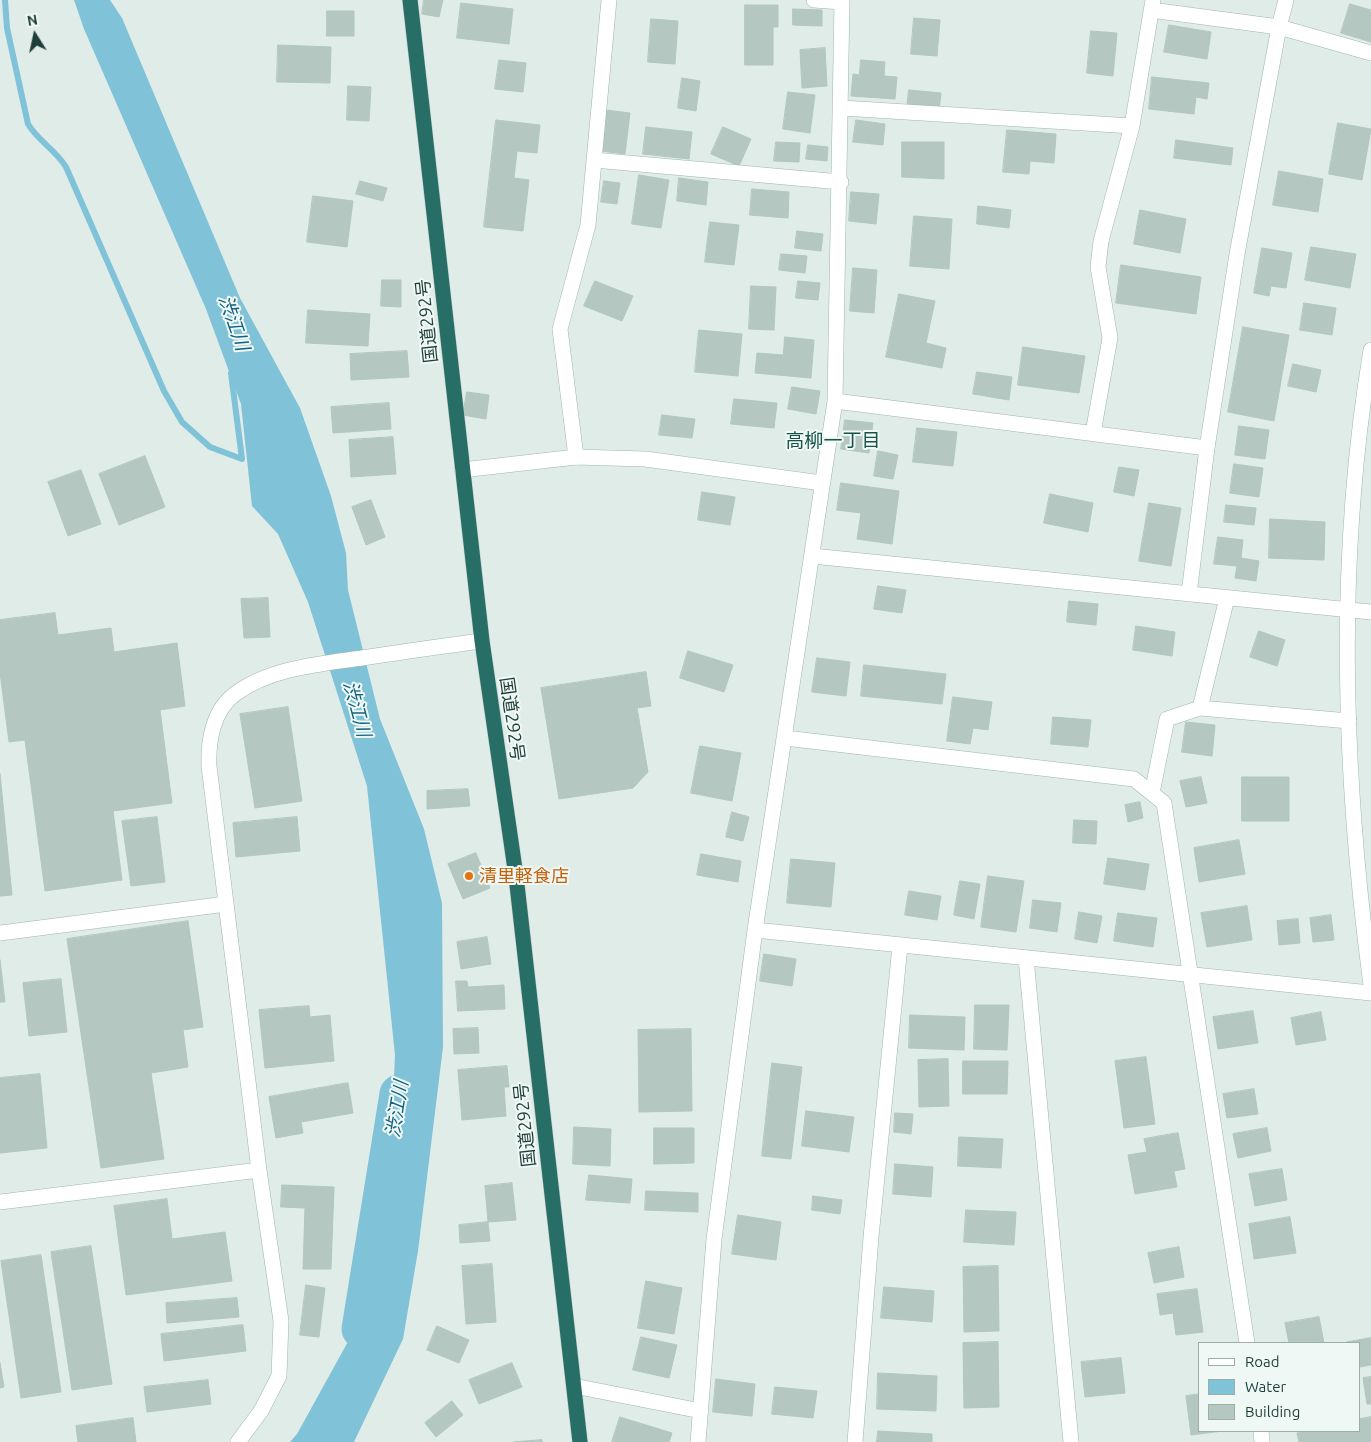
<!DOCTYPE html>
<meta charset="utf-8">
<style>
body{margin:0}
#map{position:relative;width:1371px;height:1442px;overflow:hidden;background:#dfece8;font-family:Ubuntu,sans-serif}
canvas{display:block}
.legend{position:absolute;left:1198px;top:1342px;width:162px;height:90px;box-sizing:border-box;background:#f0f8f5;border:1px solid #9caeaa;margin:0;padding:6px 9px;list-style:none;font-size:15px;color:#1e3e39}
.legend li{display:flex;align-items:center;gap:10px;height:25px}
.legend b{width:25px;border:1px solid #9caeaa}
.north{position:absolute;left:10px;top:10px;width:50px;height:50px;-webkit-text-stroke:4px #f0f8f5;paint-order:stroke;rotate:350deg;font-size:14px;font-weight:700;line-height:20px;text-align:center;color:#1e3e39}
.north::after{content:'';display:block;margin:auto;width:18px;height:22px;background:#1e3e39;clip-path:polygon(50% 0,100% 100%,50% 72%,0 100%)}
</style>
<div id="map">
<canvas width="1371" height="1442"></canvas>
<ul class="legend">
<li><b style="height:6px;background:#fff"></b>Road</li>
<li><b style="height:14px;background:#80c2d8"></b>Water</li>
<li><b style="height:14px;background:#b4c7c1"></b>Building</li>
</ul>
<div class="north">N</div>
</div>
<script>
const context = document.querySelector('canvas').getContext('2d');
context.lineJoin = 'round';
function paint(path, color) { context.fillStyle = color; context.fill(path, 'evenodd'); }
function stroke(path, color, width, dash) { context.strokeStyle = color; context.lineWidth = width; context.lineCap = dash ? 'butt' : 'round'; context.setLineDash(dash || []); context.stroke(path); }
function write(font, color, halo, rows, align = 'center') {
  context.font = font + ' Ubuntu,"Noto Sans JP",sans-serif'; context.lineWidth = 4; context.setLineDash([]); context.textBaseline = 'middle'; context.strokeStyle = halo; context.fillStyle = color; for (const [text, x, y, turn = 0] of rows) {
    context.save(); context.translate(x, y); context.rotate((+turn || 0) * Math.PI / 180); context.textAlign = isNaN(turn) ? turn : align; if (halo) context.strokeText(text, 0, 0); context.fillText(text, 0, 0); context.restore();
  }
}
paint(new Path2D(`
 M74 0H110L122 18 240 298 300 408 331 496 346 553 348 590 380 719 424 829 442 903 443 1047 418 1251 403 1339 354 1442H290L297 1434 350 1338 388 1217 395 1055 367 786 308 602 278 534 252 506 241 404 206 309 84 29Z`), '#80c2d8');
stroke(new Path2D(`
 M5 0 7 28 28 124C39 142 54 148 66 167L164 391 182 422 210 447 242 459 231 373`), '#80c2d8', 6);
stroke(new Path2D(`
 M361 1329 399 1094`), '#80c2d8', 39);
const building = new Path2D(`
 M424 0H443L439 17 422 14Z
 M461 3 513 9 509 44 457 38Z
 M1350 4 1371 10V42L1341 33Z
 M745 5H778V27H773V65H745Z
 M793 9 822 10V26L793 25Z
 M327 11H354V36H327Z
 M914 18 940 20 937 56 911 54Z
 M651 19 678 21 675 64 648 62Z
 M1169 25 1211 32 1207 59 1164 52Z
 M1091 31 1117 33 1113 76 1087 73Z
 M278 45 331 47 330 83 277 82Z
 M825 48 827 86 802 88 800 50Z
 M499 60 526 63 523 92 495 89Z
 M861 60 885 62 884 76 897 77 895 99 851 96 853 74 859 75Z
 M1152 77 1209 83 1207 99 1196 97 1194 114 1149 109Z
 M682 78 700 81 696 111 678 108Z
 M348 86 371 87 369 121 347 120Z
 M909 90 941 93 939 111 907 108Z
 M788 92 815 95 810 133 783 129Z
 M606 110 630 113 625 154 601 151Z
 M496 120 540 125 537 153 517 151 514 178 529 180 523 231 484 227Z
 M856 120 885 124 883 145 853 142Z
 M1338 123 1371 129 1362 180 1329 174Z
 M646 127 692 132 689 159 643 154Z
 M723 127 751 139 739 166 711 154Z
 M1007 130 1056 134 1054 163 1030 161 1029 174 1003 172Z
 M1176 140 1233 148 1231 165 1174 158Z
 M776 142 800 143 799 162 774 161Z
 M902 142H944V179L902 177Z
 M808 145 828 147 827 161 806 159Z
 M1279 171 1323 179 1318 212 1273 205Z
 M639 175 669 180 661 228 632 224Z
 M679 178 708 182 706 205 677 201Z
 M360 181 387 188 383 201 356 194Z
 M604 181 620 183 617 204 601 202Z
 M752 189 789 192 788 218 750 215Z
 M851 192 879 194 876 224 849 221Z
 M313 196 353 201 347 247 307 242Z
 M978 206 1011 210 1009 228 977 224Z
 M1140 210 1186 219 1180 253 1134 244Z
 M914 216 952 219 949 269 910 266Z
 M710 222 739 225 734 265 705 262Z
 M797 231 823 234 821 251 795 248Z
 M1311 247 1356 254 1350 288 1305 280Z
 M1262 248 1292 253 1286 288 1271 286 1269 296 1254 293Z
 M781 254 807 256 805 273 779 270Z
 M1121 265 1201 277 1196 314 1116 303Z
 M853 268 877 270 874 313 850 311Z
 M382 280H401V307L381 306Z
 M595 281 633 296 622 321 584 306Z
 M798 281 820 283 818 300 796 298Z
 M751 286 776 287 774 330 749 329Z
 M899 294 935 301 926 343 946 348 942 368 886 357Z
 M1304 303 1336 308 1332 335 1300 330Z
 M308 310 370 314 368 346 306 343Z
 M1243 327 1289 335 1274 421 1228 412Z
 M699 330 742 334 738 376 695 372Z
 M785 337 814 340 811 378 755 373 757 353 783 355Z
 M1023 347 1085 356 1079 393 1018 385Z
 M407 351 409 377 351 380 350 354Z
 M1293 364 1321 370 1316 392 1288 386Z
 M977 372 1012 377 1009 400 973 394Z
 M792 387 820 391 816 414 788 409Z
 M467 392 489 395 486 419 463 415Z
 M734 399 777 403 774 428 731 424Z
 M389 403 391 429 333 433 331 407Z
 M662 415 695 419 692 438 659 435Z
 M845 420 873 423 869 453 841 449Z
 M1239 426 1269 430 1265 459 1235 455Z
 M917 428 957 432 953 466 913 462Z
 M393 437 396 474 351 477 349 440Z
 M878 451 898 455 893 479 874 476Z
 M145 456 165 507 119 525 99 474Z
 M1234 464 1263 468 1259 497 1230 493Z
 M1119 467 1139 470 1134 496 1114 492Z
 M81 470 101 524 68 536 48 482Z
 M841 483 899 491 892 544 857 539 861 513 837 510Z
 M702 492 735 497 730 525 698 520Z
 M1050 494 1093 503 1088 532 1044 523Z
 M371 500 385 537 366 545 352 507Z
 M1149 503 1181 508 1171 566 1139 561Z
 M1226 505 1256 508 1254 525 1224 522Z
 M1270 519 1325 522 1324 560 1269 558Z
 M1218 537 1243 540 1241 558 1259 561 1256 581 1235 578 1237 566 1214 564Z
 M878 586 906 590 902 613 874 609Z
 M268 598 270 637 244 638 241 599Z
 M1069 601 1098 604 1096 625 1067 622Z
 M55 613 58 635 111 628 114 652 177 643 185 706 160 710 172 803 113 811 122 880 45 891 25 740 9 742 0 672V620Z
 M1136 626 1175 632 1172 656 1133 650Z
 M1259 631 1285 640 1277 666 1250 657Z
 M688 651 733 665 724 692 680 678Z
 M817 658 850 662 846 696 812 692Z
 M864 665 946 674 942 704 861 696Z
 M646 672 651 706 637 708 648 772 633 788 559 799 541 688Z
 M953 697 992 702 988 730 973 728 970 744 947 741Z
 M288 707 302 801 255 808 240 714Z
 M1053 717 1091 720 1088 747 1051 744Z
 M1186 722 1215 725 1212 756 1182 752Z
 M700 746 741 753 732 801 691 793Z
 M0 774 12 895 0 896Z
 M1201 777 1207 803 1186 807 1180 781Z
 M1242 777H1289V821H1242Z
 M468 789 470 806 427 809V791Z
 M1140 802 1143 818 1128 822 1125 805Z
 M732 812 749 817 743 841 726 837Z
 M157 817 165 882 131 886 122 821Z
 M297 817 300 851 236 857 233 823Z
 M1074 820 1097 821 1096 844 1073 843Z
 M1239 840 1245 874 1199 882 1194 848Z
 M476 853 490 888 463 899 448 864Z
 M701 854 741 861 738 882 697 875Z
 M1108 858 1149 864 1145 890 1104 884Z
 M791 859 835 863 831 907 787 903Z
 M988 876 1024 881 1016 932 981 927Z
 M960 881 980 884 974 919 954 915Z
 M909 891 941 896 937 920 905 915Z
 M1033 900 1061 903 1057 932 1030 928Z
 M1247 906 1252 940 1207 947 1201 913Z
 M1079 912 1102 916 1097 943 1075 939Z
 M1118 913 1157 918 1153 947 1114 941Z
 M1331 915 1334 940 1313 942 1310 918Z
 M1298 919 1300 943 1279 945 1277 921Z
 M188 921 203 1027 183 1030 188 1067 151 1073 164 1159 101 1168 67 939Z
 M487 937 491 964 461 969 457 942Z
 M764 954 796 959 792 986 760 981Z
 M0 960 5 1002H0Z
 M61 979 67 1032 29 1036 23 983Z
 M456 981H467L468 987 504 985 505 1009 458 1011Z
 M975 1005H1009L1007 1050 974 1049Z
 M309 1006 310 1017 330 1015 334 1061 265 1068 259 1010Z
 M1253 1011 1258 1043 1218 1049 1213 1017Z
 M1321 1012 1326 1040 1296 1045 1291 1018Z
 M910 1015 965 1017 964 1050 909 1048Z
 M478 1028 479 1053 454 1054 453 1029Z
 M691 1029 692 1111 639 1112 638 1030Z
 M1146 1057 1155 1124 1124 1128 1115 1061Z
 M948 1059 949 1106 919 1107 918 1060Z
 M963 1061H1008L1007 1094H963Z
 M772 1063 802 1067 791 1159 762 1156Z
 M507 1066 509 1087H504L506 1116 462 1120 458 1070Z
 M40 1074 47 1148 0 1153V1078Z
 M348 1083 353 1113 301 1122 303 1133 276 1138 269 1097Z
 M1254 1089 1258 1114 1227 1118 1223 1094Z
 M806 1111 854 1117 849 1152 802 1146Z
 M895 1113 913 1114 911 1134 894 1132Z
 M574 1127 611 1129 610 1166 573 1164Z
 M654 1128H694V1163L654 1164Z
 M1267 1128 1271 1151 1238 1158 1233 1134Z
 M1178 1133 1185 1169 1174 1171 1177 1187 1135 1194 1128 1155 1147 1152 1144 1139Z
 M959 1137 1003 1139 1001 1168 958 1166Z
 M895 1164 933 1167 931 1197 893 1194Z
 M1282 1169 1287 1200 1255 1206 1249 1174Z
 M589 1175 632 1179 630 1203 586 1200Z
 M512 1183 516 1220 488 1222 485 1186Z
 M282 1185 334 1187 331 1269H303L305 1208 281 1207Z
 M646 1191 698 1193V1212L645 1210Z
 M813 1196 842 1200 840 1214 812 1210Z
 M167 1199 172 1239 225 1232 232 1281 126 1295 114 1206Z
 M966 1210 1016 1212 1014 1245 964 1242Z
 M738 1215 781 1222 776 1260 732 1254Z
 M1290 1217 1296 1253 1254 1259 1249 1224Z
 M488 1222 490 1241 460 1243 459 1225Z
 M91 1246 112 1384 72 1390 51 1252Z
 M1179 1247 1184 1277 1154 1283 1148 1253Z
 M41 1255 61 1392 21 1398 1 1261Z
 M492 1264 496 1322 466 1324 462 1266Z
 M998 1266 999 1331 964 1332 963 1267Z
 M646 1281 682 1288 674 1334 638 1328Z
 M306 1285 325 1288 319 1337 300 1335Z
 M884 1287 934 1291 932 1322 881 1318Z
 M1197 1289 1203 1332 1176 1335 1173 1313 1160 1315 1157 1294Z
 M237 1298 239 1317 167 1323 166 1303Z
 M1319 1317 1324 1343H1289L1285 1323Z
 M243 1325 246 1351 164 1361 161 1334Z
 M437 1326 469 1340 459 1363 427 1350Z
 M641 1337 677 1345 669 1378 633 1370Z
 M1371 1338V1365L1360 1367V1343L1347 1342Z
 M998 1342 999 1407 964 1408 963 1343Z
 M1121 1358 1125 1393 1085 1397 1081 1362Z
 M0 1363 4 1387 0 1388Z
 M512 1363 522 1387 479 1404 469 1380Z
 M878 1373 937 1376 936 1411 877 1409Z
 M1371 1377V1404H1367L1363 1378Z
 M716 1379 755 1384 752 1416 713 1412Z
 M208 1380 211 1404 147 1412 144 1387Z
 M775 1387 817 1391 813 1418 772 1414Z
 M1200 1394V1431H1223L1191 1435 1186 1396Z
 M452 1401 463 1415 436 1437 425 1423Z
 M620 1417 672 1433 669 1442H612Z
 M1371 1417V1442H1299L1297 1433 1308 1431H1360V1419Z
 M133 1418 136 1442H78L76 1426Z
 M878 1431 932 1434V1442H877Z
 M542 1440V1442H514Z`);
paint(building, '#b4c7c1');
stroke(building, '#b1c7c0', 1);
const street = new Path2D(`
 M814 0 842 2
 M1151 10 1279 27 1371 53
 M842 108 1132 126
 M594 160 841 182
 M835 401 1207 448
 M1093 433 1110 338 1098 267 1101 241 1132 126 1153 0
 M576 457 560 329 588 225 609 0
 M812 556 1371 612
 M1189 594 1207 448 1237 254 1279 27 1286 0
 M1200 708 1349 721
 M785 738 1134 779 1164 803 1247 1343
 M1152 793 1167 719 1200 708 1227 598
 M755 930 1371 993
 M0 933 226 904
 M1026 958 1071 1442
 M0 1202 259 1170
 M574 1386 701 1411
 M1261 1431 1262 1442
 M238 1442 261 1411 279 1376 281 1321 259 1170 209 766C208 741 213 710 235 694 270 668 320 664 362 658 402 652 442 646 482 641
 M698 1442 714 1239 755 930 835 401 842 0
 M855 1442 871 1237 900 946`);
const secondary = new Path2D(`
 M1371 350C1336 560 1343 774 1371 985
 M462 470 576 457 645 459 822 483`);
const highway = new Path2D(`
 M410 0 482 641 516 876 580 1442`);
stroke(street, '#a1b4b0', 16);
stroke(secondary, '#9cb9b2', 16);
stroke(highway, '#c0c9c8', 16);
stroke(street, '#fff', 15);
stroke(secondary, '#fff', 15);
stroke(highway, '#266e66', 15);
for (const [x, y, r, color] of [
 [469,876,5,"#e8710a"]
]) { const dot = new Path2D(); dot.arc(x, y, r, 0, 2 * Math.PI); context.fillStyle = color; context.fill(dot); stroke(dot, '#f0f8f5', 2); }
write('18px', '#1e3e39', '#f0f8f5', [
 ["国道292号",427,321,-96],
 ["国道292号",512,719,82],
 ["国道292号",525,1125,-96]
]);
write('18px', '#c56008', '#f0f8f5', [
 ["清里軽食店",479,876]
], 'left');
write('italic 19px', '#116381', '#f0f8f5', [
 ["渋江川",234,323,71],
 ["渋江川",357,709,75],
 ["渋江川",397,1109,-81]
]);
write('19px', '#18534a', '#f0f8f5', [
 ["高柳一丁目",833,441]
]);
</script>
